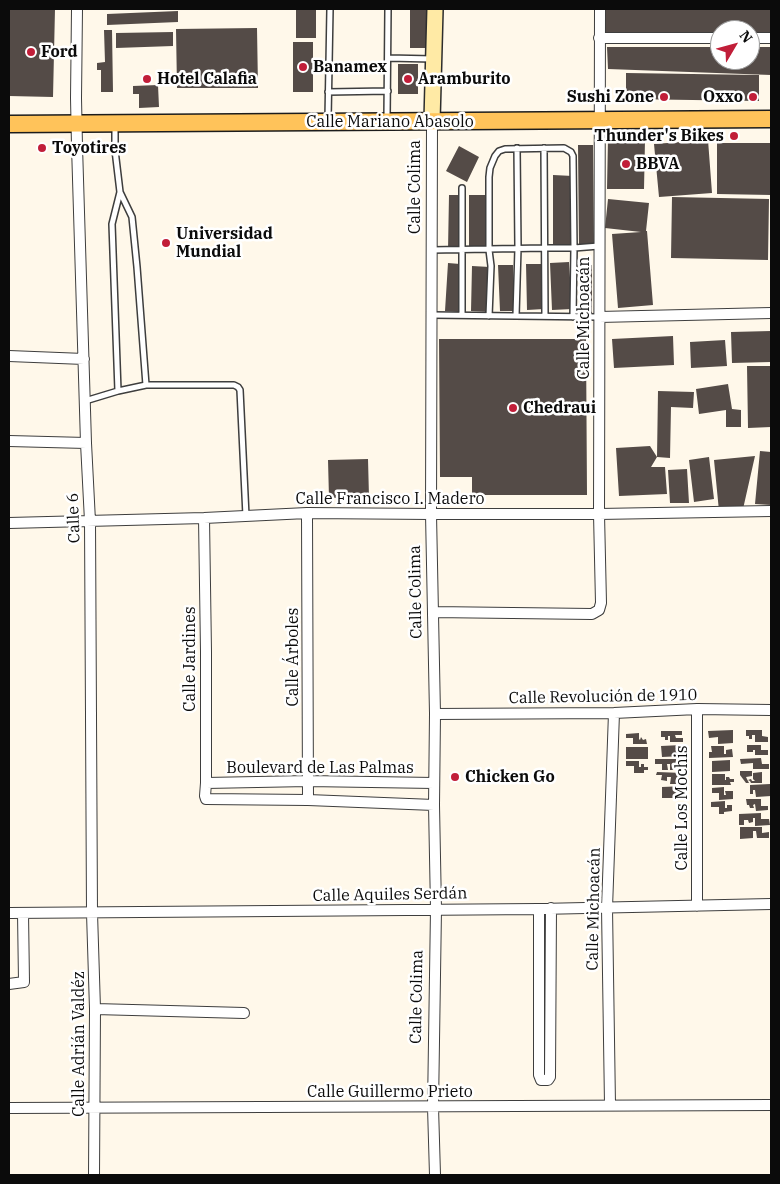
<!DOCTYPE html>
<meta charset="utf-8">
<style>
body{margin:0}
#map{position:relative;width:780px;height:1184px;overflow:hidden;background:#fff8ea;font-family:"IBM Plex Serif",serif}
canvas{display:block}
.frame{position:absolute;inset:0;border:10px solid #0b0b0b;pointer-events:none}
.north{position:absolute;left:710px;top:20px;width:50px;height:50px;box-sizing:border-box;background:#fff;border:1px solid #9d9d9d;border-radius:50%;rotate:53deg;font-size:14px;font-weight:700;line-height:20px;text-align:center;color:#0b0b0b}
.north::after{content:'';display:block;margin:auto;width:18px;height:22px;background:#c11e39;clip-path:polygon(50% 0,100% 100%,50% 72%,0 100%)}
</style>
<div id="map">
<canvas width="780" height="1184"></canvas>
<div class="frame"></div>
<div class="north">N</div>
</div>
<script>
const context = document.querySelector('canvas').getContext('2d');
context.lineJoin = 'round';
function paint(path, color) { context.fillStyle = color; context.fill(path, 'evenodd'); }
function stroke(path, color, width, dash) { context.strokeStyle = color; context.lineWidth = width; context.lineCap = dash ? 'butt' : 'round'; context.setLineDash(dash || []); context.stroke(path); }
function write(font, color, halo, rows, align = 'center') {
  context.font = font + ' "IBM Plex Serif",serif'; context.lineWidth = 5; context.setLineDash([]); context.textBaseline = 'middle'; context.strokeStyle = halo; context.fillStyle = color; for (const [text, x, y, turn = 0] of rows) {
    context.save(); context.translate(x, y); context.rotate((+turn || 0) * Math.PI / 180); context.textAlign = isNaN(turn) ? turn : align; if (halo) context.strokeText(text, 0, 0); context.fillText(text, 0, 0); context.restore();
  }
}
paint(new Path2D(`
 M9 9H55L53 97 9 96Z
 M296 9H316V38H296Z
 M410 9H427V48H410Z
 M606 9H771V33H750V30H720V33L604 32Z
 M178 11V22L107 25V14Z
 M257 28 258 88H177L176 29Z
 M104 30H112L113 92H101V70H97V63L105 62Z
 M173 32V46L116 48V33Z
 M293 42H313V92H293Z
 M607 47H720V60H750V47H771V75L608 69Z
 M398 64H418V94H398Z
 M626 73 759 75V101L626 99Z
 M158 85 159 107 139 108V94H133V86Z
 M608 139 645 140 644 189H607Z
 M708 140 712 193 659 197 654 144Z
 M717 143H771V195L717 194Z
 M578 145H593L594 246H579Z
 M459 146 479 157 467 182 446 171Z
 M553 175 573 176V247H553Z
 M449 195H462V250H448Z
 M469 195H486V246H469Z
 M672 197 769 199 768 260 671 258Z
 M608 199 649 203 646 231H647L653 305 618 308 612 234 641 232 605 228Z
 M569 262 572 309 552 310 550 263Z
 M448 263 460 264 458 312 445 311Z
 M526 264H542L544 309 527 310Z
 M581 264 592 265V317H581Z
 M498 265H513L515 311H500Z
 M472 266 490 267 489 312 471 311Z
 M771 331V362L732 363 731 332Z
 M673 336 674 365 614 368 612 339Z
 M439 339H586L587 495H472V477H440Z
 M725 340 727 366 691 368 690 342Z
 M747 366H771V427L748 428Z
 M728 384 732 409 741 410V427H726V410L699 414 696 389Z
 M658 391 694 392 693 408 671 407 670 458 657 457Z
 M650 446 657 457 651 467H665L667 494 619 496 616 448Z
 M760 451 771 452V505L755 504Z
 M755 456 743 509 719 511 714 460Z
 M709 457 714 499 694 502 689 460Z
 M368 459 369 497 329 498 328 460Z
 M687 469 689 503H670L668 470Z
 M733 730V743L718 744V737L709 738 708 731Z
 M746 730H762V736L768 737V742H755V735H752V739H749V736H746Z
 M661 731H682V735H675L676 738H683V742H670V736H668V740H665V737H661Z
 M639 733V739L640 740 641 737 643 740 646 739 647 744H633V738H626V734Z
 M682 745V749H676V751H683V756L662 757 661 746Z
 M747 745H761V750H768V755H755V750H753V752H747Z
 M711 746H724V754H726V750L732 749 733 757 709 758V752H712Z
 M626 747H648V759H626Z
 M761 758 762 764H769V769H753V763L741 764 740 759Z
 M655 759H676V765H683V770H670V764H667L668 770H662V764H655Z
 M730 760V771L712 772V761Z
 M626 761H639V767H641V764H644V767H648V770H644V773H634V766H626Z
 M740 771H752V776L746 777 749 783H746L740 775Z
 M657 772 683 773V777H677L676 779H683V784H670L671 777H667V781L661 780 662 775H656Z
 M762 772V783H751L750 781 748 780 751 779 752 781H755L753 779V773Z
 M712 774H725V780H726V777H729L730 779H734V782H730L731 785H712Z
 M770 784 771 796 756 797 755 790H753V794H750V785Z
 M686 786V793H683V798H662V787Z
 M724 787V795H726L725 791H733V799L719 800V793H712V788Z
 M746 799H761V806H768V810L756 811 755 804 753 805 754 808H750L749 805H747Z
 M725 801V808H727V805H732V811L724 812V814H719V807H711V802Z
 M761 813V819H769L770 825 755 826V818H753V822L749 823 748 820H744V825H739V814Z
 M740 827H762V833L769 832V838H757L756 831H753V838L740 839Z`), '#544b47');
const lane = new Path2D(`
 M388 58 433 59
 M328 92 388 91
 M387 118 388 9
 M328 119 330 9
 M544 148 545 316
 M120 192 132 217 137 267 146 385
 M432 250 545 248H574L599 246
 M432 315 599 317
 M462 315V188
 M489 316 491 266 489 250V177L490 168 495 156 499 151 505 149 564 148 571 152 573 156 574 248 573 317
 M516 316 518 248 517 148
 M118 391 146 385H234L238 387 240 390 246 516
 M85 401 118 391 112 224 120 192 115 150V126`);
const street = new Path2D(`
 M77 9 76 98 77 146 86 443 90 521 92 913 95 1009 94 1175
 M599 38H720
 M750 38H771
 M432 121 431 514 435 714 434 805 436 909 433 1107 435 1175
 M599 317 771 313
 M9 356 84 359
 M9 441 86 443
 M307 513 308 800
 M204 518 206 652V783L205 796 206 799 308 800 434 805
 M9 523 204 518 307 513 431 514H599L771 511
 M433 612 592 614 599 610 601 603 599 514 600 9
 M435 714 614 713 697 709 771 710
 M206 783 308 781 434 783
 M697 906V709
 M539 909V1075L541 1080H548L550 1077 551 908
 M9 913 539 909 771 904
 M9 984 24 982 23 913
 M95 1009 244 1013
 M610 1105 607 908 614 713
 M9 1108 771 1105`);
const secondary = new Path2D(`
 M432 121 435 9`);
const primary = new Path2D(`
 M9 124 771 119`);
stroke(lane, '#3e3e3e', 8);
stroke(street, '#3e3e3e', 12);
stroke(secondary, '#2d2d2d', 18);
stroke(primary, '#1c1c1c', 19);
stroke(lane, '#fff', 5);
stroke(street, '#fff', 10);
stroke(secondary, '#ffeaa5', 15);
stroke(primary, '#ffc35a', 16);
for (const [x, y, r, color] of [
 [31,52,5,"#c11e39"],
 [303,67,5,"#c11e39"],
 [147,79,5,"#c11e39"],
 [408,79,5,"#c11e39"],
 [664,97,5,"#c11e39"],
 [753,97,5,"#c11e39"],
 [734,136,5,"#c11e39"],
 [42,148,5,"#c11e39"],
 [626,164,5,"#c11e39"],
 [166,243,5,"#c11e39"],
 [513,408,5,"#c11e39"],
 [455,777,5,"#c11e39"]
]) { const dot = new Path2D(); dot.arc(x, y, r, 0, 2 * Math.PI); context.fillStyle = color; context.fill(dot); stroke(dot, '#fff', 2); }
write('bold 16px', '#0b0b0b', '#fff', [
 ["Ford",41,52],
 ["Banamex",313,67],
 ["Hotel Calafia",157,79],
 ["Aramburito",418,79],
 ["Sushi Zone",654,97,"right"],
 ["Oxxo",743,97,"right"],
 ["Thunder's Bikes",724,136,"right"],
 ["Toyotires",52,148],
 ["BBVA",636,164],
 ["Universidad",176,234],
 ["Mundial",176,252],
 ["Chedraui",523,408],
 ["Chicken Go",465,777]
], 'left');
write('16px', '#0b0b0b', '#fff', [
 ["Calle Mariano Abasolo",390,122],
 ["Calle Colima",415,187,-90],
 ["Calle Michoacán",584,318,-90],
 ["Calle Francisco I. Madero",390,499],
 ["Calle 6",74,518,-92],
 ["Calle Colima",416,592,-91],
 ["Calle Árboles",293,657,-90],
 ["Calle Jardines",190,659,-90],
 ["Calle Revolución de 1910",603,697,-1],
 ["Boulevard de Las Palmas",320,768],
 ["Calle Los Mochis",682,808,-90],
 ["Calle Aquiles Serdán",390,895,-1],
 ["Calle Michoacán",594,909,-89],
 ["Calle Colima",417,997,-89],
 ["Calle Adrián Valdéz",79,1044,-90],
 ["Calle Guillermo Prieto",390,1092]
]);
</script>
